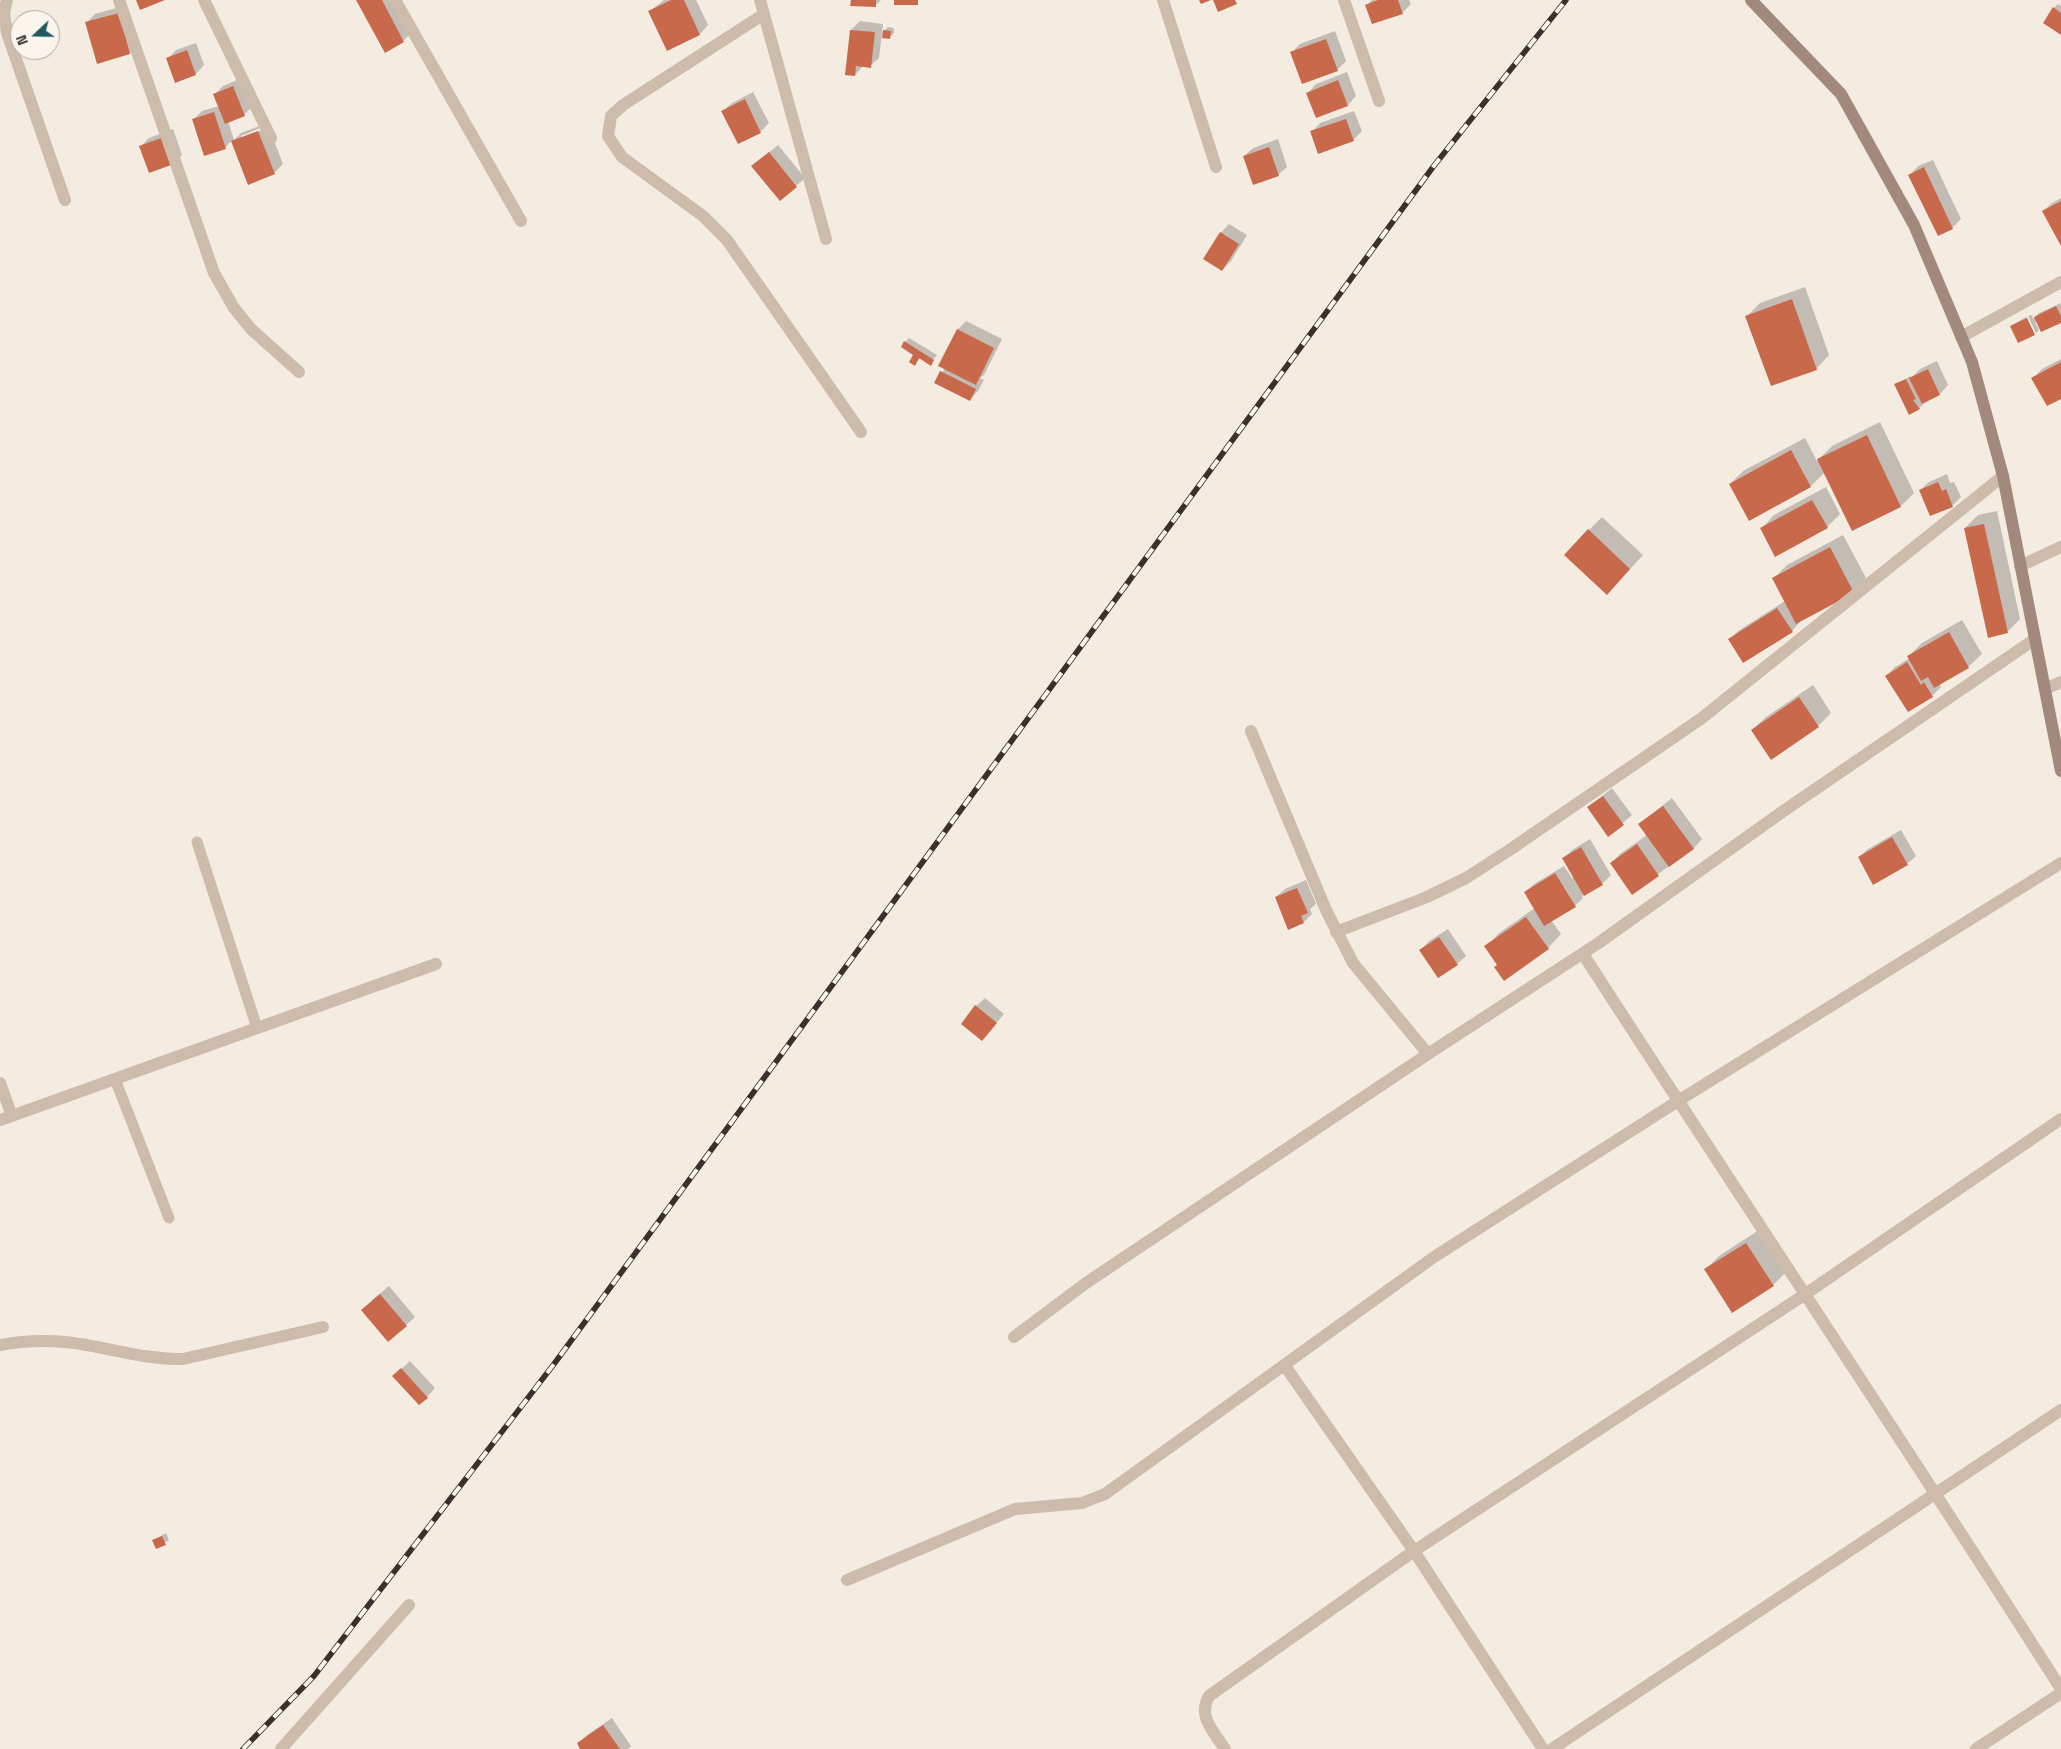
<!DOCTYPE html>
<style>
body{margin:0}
#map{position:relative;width:2061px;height:1749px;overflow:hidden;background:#f4ebe1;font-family:"Space Grotesk",sans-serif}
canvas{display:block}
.north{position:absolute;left:10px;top:10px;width:50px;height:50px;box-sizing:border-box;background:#fbf5ee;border:1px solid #aea6a0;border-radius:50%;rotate:249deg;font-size:14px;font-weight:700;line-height:20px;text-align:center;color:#3b302b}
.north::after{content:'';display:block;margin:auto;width:18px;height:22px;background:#1f5a5e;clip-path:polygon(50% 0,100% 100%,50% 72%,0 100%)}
</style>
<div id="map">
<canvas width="2061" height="1749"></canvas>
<div class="north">N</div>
</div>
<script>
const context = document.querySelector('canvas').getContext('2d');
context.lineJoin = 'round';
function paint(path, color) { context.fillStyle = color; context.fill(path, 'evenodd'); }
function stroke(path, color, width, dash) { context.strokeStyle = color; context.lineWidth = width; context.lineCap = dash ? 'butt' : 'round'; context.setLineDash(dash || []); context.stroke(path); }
paint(new Path2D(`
 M358 0H395L412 32 403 41Z
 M664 0H696L708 25 700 34 667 49 649 12Z
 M852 0H881L875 6Z
 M1372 0H1409L1411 4 1402 13 1367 5Z
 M2058 4 2061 6V34L2054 8Z
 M127 5 138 45 130 53 98 62 86 23 95 14Z
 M860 21 883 24 879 58 870 66H863L855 75 851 30Z
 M888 27 894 28V33L890 37 884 31Z
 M1335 31 1346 61 1337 70 1291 53 1300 44Z
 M196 43 204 65 196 74 168 58 176 50Z
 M1347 72 1356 96 1348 105 1317 117 1308 93 1316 84Z
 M242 78 253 106 244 115 228 121 234 140 241 133 267 123 283 164 274 173 249 183 232 140 225 148 193 120 202 111 219 106 215 94 223 86ZM263 127 264 129 241 139V136Z
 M753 92 769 123 760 132 723 111 732 103Z
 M1354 111 1362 131 1353 140 1312 132 1320 123Z
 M173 129 182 155 173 163 141 146 149 138Z
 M1278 139 1287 167 1278 175 1244 156 1253 148Z
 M778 145 805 178 796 186 762 158Z
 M1933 160 1961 219 1952 228 1910 175 1918 166Z
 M2061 198V242L2043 211 2052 203Z
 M1229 224 1247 235 1231 261 1222 270 1221 233Z
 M1805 287 1829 355 1816 369 1747 316 1760 303Z
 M2061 303V321L2035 322 2039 330 2036 333 2028 316 2032 315 2033 319 2039 313Z
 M2026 317 2034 334 2011 326Z
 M966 321 1002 339 984 375 980 378 984 380 978 391 969 400 936 382 945 368 940 365 958 329Z
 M909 338 937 355 930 364 920 358 915 364V354L902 346Z
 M2061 359V397L2033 378 2042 369Z
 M1937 361 1948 385 1940 394 1922 402 1923 405 1919 408 1896 385 1910 376 1911 378 1920 369Z
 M1880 422 1914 493 1901 506 1825 472 1811 486 1730 484 1743 471 1805 438 1817 461 1832 446Z
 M1947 474 1950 483 1954 482 1961 497 1952 506 1920 490 1929 482Z
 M1826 487 1840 514 1827 527 1761 529 1774 515Z
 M1997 511 2020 619 2007 632 1965 528 1978 515Z
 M1602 517 1643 555 1620 580 1589 530Z
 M1843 535 1866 578 1853 592 1799 620 1800 622 1792 631 1729 640 1738 631 1785 601 1774 578 1787 565Z
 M1962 620 1982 654 1968 667 1939 684 1941 687 1932 696 1908 711 1886 676 1895 667 1910 658 1909 656 1922 643Z
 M1813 685 1831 713 1818 726 1752 730 1766 717Z
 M1612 788 1632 815 1608 835 1589 807Z
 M1672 798 1702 839 1694 848 1632 893 1611 863 1620 854 1647 835 1639 824Z
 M1901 830 1916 856 1907 864 1859 857 1868 849Z
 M1590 839 1611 875 1602 884 1582 896 1583 898 1575 906 1551 920 1561 934 1548 948 1498 964 1486 947 1499 933 1535 908 1525 892 1534 884 1564 866 1572 878 1574 877 1563 859 1572 850Z
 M1306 880 1316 904 1310 909 1312 914 1304 922 1276 897 1285 889Z
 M1448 929 1466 956 1457 964 1421 950 1429 941Z
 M985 998 1004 1014 982 1040 976 1006Z
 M1759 1230 1786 1272 1773 1285 1706 1269 1719 1256Z
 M389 1286 415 1317 406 1325 371 1301Z
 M410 1361 435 1388 427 1397 394 1376Z
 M166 1533 169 1540 157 1547 154 1540Z
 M612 1718 631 1746 628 1749H582L578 1744 587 1735Z`), '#0003');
paint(new Path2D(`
 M136 0H165L140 10Z
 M356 0H382L404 42 385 53Z
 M671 0H684L700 35 667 51 648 11Z
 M851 0H876V7L850 6Z
 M894 0H918V5H894Z
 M1199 0H1211L1201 4Z
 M1213 0H1235L1237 4 1218 12Z
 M1378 0H1398L1403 14 1372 24 1365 5Z
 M2053 7 2061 13V35L2043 23Z
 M119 13 130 54 97 64 85 22Z
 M850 30 875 32 871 68 856 66 855 76 845 75Z
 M883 30 891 31 890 39 882 38Z
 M1326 39 1338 71 1302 84 1290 52Z
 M187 50 196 75 175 83 166 58Z
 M1338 80 1348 106 1316 118 1306 93Z
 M233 86 245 116 225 124 213 94Z
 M745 99 761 133 738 144 721 111Z
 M214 112 226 149 204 156 192 119Z
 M1346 119 1354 141 1318 154 1310 131Z
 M258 131 275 174 248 185 231 141Z
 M164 137 174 164 149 173 139 146Z
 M1269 147 1279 176 1253 185 1243 156Z
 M769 152 797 187 780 201 751 166Z
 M1924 167 1953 229 1938 236 1908 175Z
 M2061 201V246L2042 211Z
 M1220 232 1239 244 1222 271 1203 259Z
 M1792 299 1817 370 1771 386 1745 316Z
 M2056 306 2061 316V323L2041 332 2034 317Z
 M2027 318 2035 335 2018 343 2010 326Z
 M957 329 994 348 976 385 938 366Z
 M904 341 934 360 931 366 919 358 915 366 909 362 913 355 901 347Z
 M2061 362V399L2047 406 2031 378Z
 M1928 369 1940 395 1922 404 1909 378Z
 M940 371 976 389 970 401 934 383Z
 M1906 379 1916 399 1913 400 1920 409 1909 415 1894 384Z
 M1867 435 1901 507 1852 531 1817 459Z
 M1791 450 1811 487 1749 521 1729 484Z
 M1938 482 1942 491 1946 489 1953 507 1930 516 1919 490Z
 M1812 500 1828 528 1775 557 1760 528Z
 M1984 524 2008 633 1988 638 1964 528Z
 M1588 529 1630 569 1607 595 1564 555Z
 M1830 547 1854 593 1796 624 1772 578Z
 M1777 608 1793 632 1743 663 1728 639Z
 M1949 632 1969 668 1934 688 1928 677 1921 681 1907 656Z
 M1907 662 1921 685 1924 682 1933 697 1908 712 1885 676Z
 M1799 697 1819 727 1771 760 1751 730Z
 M1603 796 1624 825 1608 837 1587 807Z
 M1663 806 1694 849 1669 867 1638 824Z
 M1892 837 1908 865 1873 885 1858 857Z
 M1637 844 1659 876 1632 895 1610 863Z
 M1581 847 1603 885 1584 896 1562 858Z
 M1555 873 1576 907 1544 926 1524 892Z
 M1297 888 1308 913 1301 916 1304 923 1288 930 1275 897Z
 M1526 917 1549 949 1504 981 1494 967 1497 965 1484 946Z
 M1439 937 1458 965 1438 978 1419 950Z
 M975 1005 997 1023 982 1041 961 1024Z
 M1746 1243 1774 1286 1732 1313 1704 1269Z
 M380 1294 407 1326 388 1342 361 1310Z
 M401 1368 428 1398 419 1405 392 1376Z
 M162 1536 166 1545 156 1549 152 1540Z
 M603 1725 620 1749H580L577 1743Z`), '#c8694b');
stroke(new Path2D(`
 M197 842 257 1028
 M115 1079 169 1218`), '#cdbbac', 11);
stroke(new Path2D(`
 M7 0 4 13 7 33 65 200
 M119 0 214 273 234 308 251 329 299 372
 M204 0 271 138
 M395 0 521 221
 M760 0 826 239
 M1163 0 1216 167
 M1344 0 1379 101
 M764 14 623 105 611 116 608 136 622 157 703 216 727 240 861 432
 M1961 337 2061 282
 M2020 566 2061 547
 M2045 689 2061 682
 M1251 731 1326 910 1353 963 1428 1054
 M1336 932 1427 897 1466 878 1508 851 1702 718 2003 476
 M1583 954C1741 1199 1904 1442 2061 1689
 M0 1083 12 1116
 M0 1120 436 964
 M1014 1337 1086 1283 1428 1054 1597 944 1782 812 2035 639
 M0 1345C21 1341 43 1340 65 1342 105 1346 143 1360 183 1359L323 1327
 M1285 1366 1414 1551 1543 1749
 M847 1580 1015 1509 1082 1503 1105 1494 1434 1257 1678 1101 2061 863
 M281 1749 409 1605
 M1225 1749C1214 1732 1197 1716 1209 1696L1414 1551 1804 1295 2061 1119
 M1552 1749 2061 1410
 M1976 1749 2061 1693`), '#cdbbac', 12);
stroke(new Path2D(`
 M1751 0 1841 94 1914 225 1972 362 2003 476 2061 771`), '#a18a7d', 12);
const rail = new Path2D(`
 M243 1749 314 1676 554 1364 1433 167 1566 0`);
stroke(rail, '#3b302b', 5.5);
stroke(rail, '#fbf5ee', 4, [11]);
</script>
